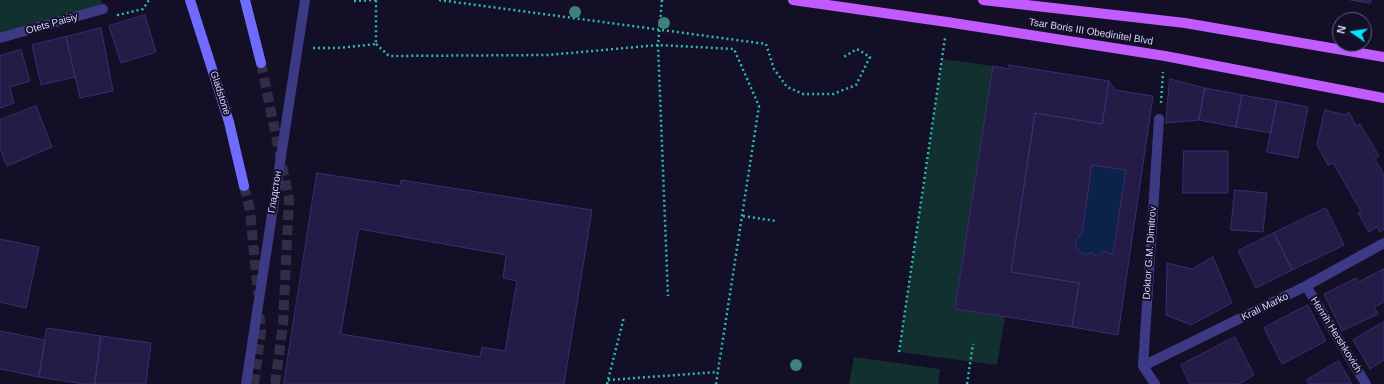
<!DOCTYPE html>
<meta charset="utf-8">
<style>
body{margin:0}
#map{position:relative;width:1384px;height:384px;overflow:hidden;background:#130f26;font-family:Arial,sans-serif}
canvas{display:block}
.north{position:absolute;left:1332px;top:12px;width:40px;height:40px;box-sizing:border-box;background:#130f26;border:1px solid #625e7d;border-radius:50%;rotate:283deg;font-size:11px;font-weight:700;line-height:16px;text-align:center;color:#d9d4ff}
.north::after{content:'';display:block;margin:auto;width:14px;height:18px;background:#00e5ff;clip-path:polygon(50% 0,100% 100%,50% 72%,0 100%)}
</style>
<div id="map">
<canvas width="1384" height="384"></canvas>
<div class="north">N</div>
</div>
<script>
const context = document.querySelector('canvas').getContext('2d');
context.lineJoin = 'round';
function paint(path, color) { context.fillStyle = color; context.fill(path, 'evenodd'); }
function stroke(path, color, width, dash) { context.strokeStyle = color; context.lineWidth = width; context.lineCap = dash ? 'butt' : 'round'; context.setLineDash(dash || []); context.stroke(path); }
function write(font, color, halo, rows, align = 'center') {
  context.font = font + ' Arial,sans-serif'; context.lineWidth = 4; context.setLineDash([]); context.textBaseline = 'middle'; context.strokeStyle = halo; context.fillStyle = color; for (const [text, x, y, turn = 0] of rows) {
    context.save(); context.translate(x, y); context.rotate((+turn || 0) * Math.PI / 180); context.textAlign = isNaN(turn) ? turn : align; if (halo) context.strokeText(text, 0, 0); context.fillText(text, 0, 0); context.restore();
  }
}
paint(new Path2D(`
 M0 0H101L103 9 0 38Z
 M942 59 993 66 955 309 1005 317 997 365 899 352Z
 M854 357 940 369 938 384H849Z`), '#12302f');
paint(new Path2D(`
 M1092 165 1126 170 1113 254 1103 251 1098 256 1094 255 1093 252 1085 255 1078 250 1076 246Z`), '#0c2248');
const building = new Path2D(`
 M1351 0H1371L1370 3Z
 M145 15 156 52 121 63 109 26Z
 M101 28 113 91 80 98 66 37Z
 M66 37 75 77 41 85 32 45Z
 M21 50 30 81 10 87 14 103 0 108V56Z
 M1009 65 1109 81 1102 124 1035 113 1011 272 1079 283 1072 327 955 309 993 66 1009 69Z
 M1170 79 1205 88 1199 120 1166 123Z
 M1109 81 1115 90 1153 96 1118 335 1072 327 1079 283 1011 272 1035 113 1102 124ZM1092 165 1126 170 1113 254 1103 251 1101 254 1098 256 1094 255 1093 252 1085 255 1078 250 1076 246V240L1082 233Z
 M1205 88 1242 95 1236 127 1199 120Z
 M1242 95 1277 101 1271 133 1236 127Z
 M1277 101 1308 107 1298 158 1267 152Z
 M36 106 52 147 7 166 0 149V120Z
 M1325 110 1345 115 1349 112 1356 126 1360 124 1379 156 1375 159 1384 175V229L1380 232 1377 227 1369 232 1358 213 1361 211 1333 163 1328 165 1317 145Z
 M1184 151H1228V193H1183Z
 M317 173 400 186 401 180 592 210 564 384H284ZM359 229 506 255 503 278 517 281 505 351 482 347 480 357 341 334Z
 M1235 190 1267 193 1263 232 1231 230Z
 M1326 208 1344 245 1292 270 1274 233Z
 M1274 233 1292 270 1256 288 1238 251Z
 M0 239 39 247 26 308 0 302Z
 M1213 257 1232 303 1191 325 1166 315 1167 263 1192 269Z
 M1384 269V302L1374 307 1378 314 1342 331 1324 294 1356 278 1358 282Z
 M1308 305 1326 341 1282 364 1264 328Z
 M1384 322V360L1370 369 1353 340Z
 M47 328 101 336 95 384H84L39 377Z
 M0 331 45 340 39 377 0 369Z
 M101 336 151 343 146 384H95Z
 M1235 337 1254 375 1239 384H1190L1181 365Z
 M1339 361 1352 384H1309L1307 380Z`);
paint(building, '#241b47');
stroke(building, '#3b2d73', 1);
stroke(new Path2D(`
 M261 63 289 199 283 324 275 384
 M244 186 250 210 258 295
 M254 384 261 331 259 311`), '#312d47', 10, [10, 5]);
stroke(new Path2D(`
 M439 0 766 44 774 69 787 87 803 94H833L856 85 870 57 857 49 842 58
 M662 0 658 45 668 296
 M354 1 376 0
 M118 14V15L143 9 149 0
 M376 44 389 56 548 55 658 45 734 49 759 106 716 384
 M313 48H338L376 44V0
 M1161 103 1163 72
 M743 216 777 221
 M899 352 945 38
 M608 380 718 372
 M607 384 624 317
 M967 384 973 344`), '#2fb8b0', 2.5, [2, 3]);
stroke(new Path2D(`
 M0 38 103 9
 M1306 286 1366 384
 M1143 366 1306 286 1384 243
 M246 384 305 0
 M1155 384 1143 366 1159 119`), '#3d3a85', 10);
stroke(new Path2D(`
 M190 0 229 122 244 186
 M245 0 261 63`), '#6f6bff', 10);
stroke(new Path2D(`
 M793 0 947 22 1165 56 1384 98
 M983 0 1185 23 1384 57`), '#c25bff', 10);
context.fillStyle = '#3d827b';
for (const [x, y] of [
 [575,12],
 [664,23],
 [796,365]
]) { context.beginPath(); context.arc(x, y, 6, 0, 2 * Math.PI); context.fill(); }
write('10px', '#d9d4ff', '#130f26', [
 ["Otets Paisiy",52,24,-16],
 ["Tsar Boris III Obedinitel Blvd",1091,32,9],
 ["Gladstone",220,93,72],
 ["Гладстон",275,192,-81],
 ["Doktor G.M. Dimitrov",1150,253,-86],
 ["Krali Marko",1265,307,-26],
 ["Henrih Hershkovich",1336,335,58]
]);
</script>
